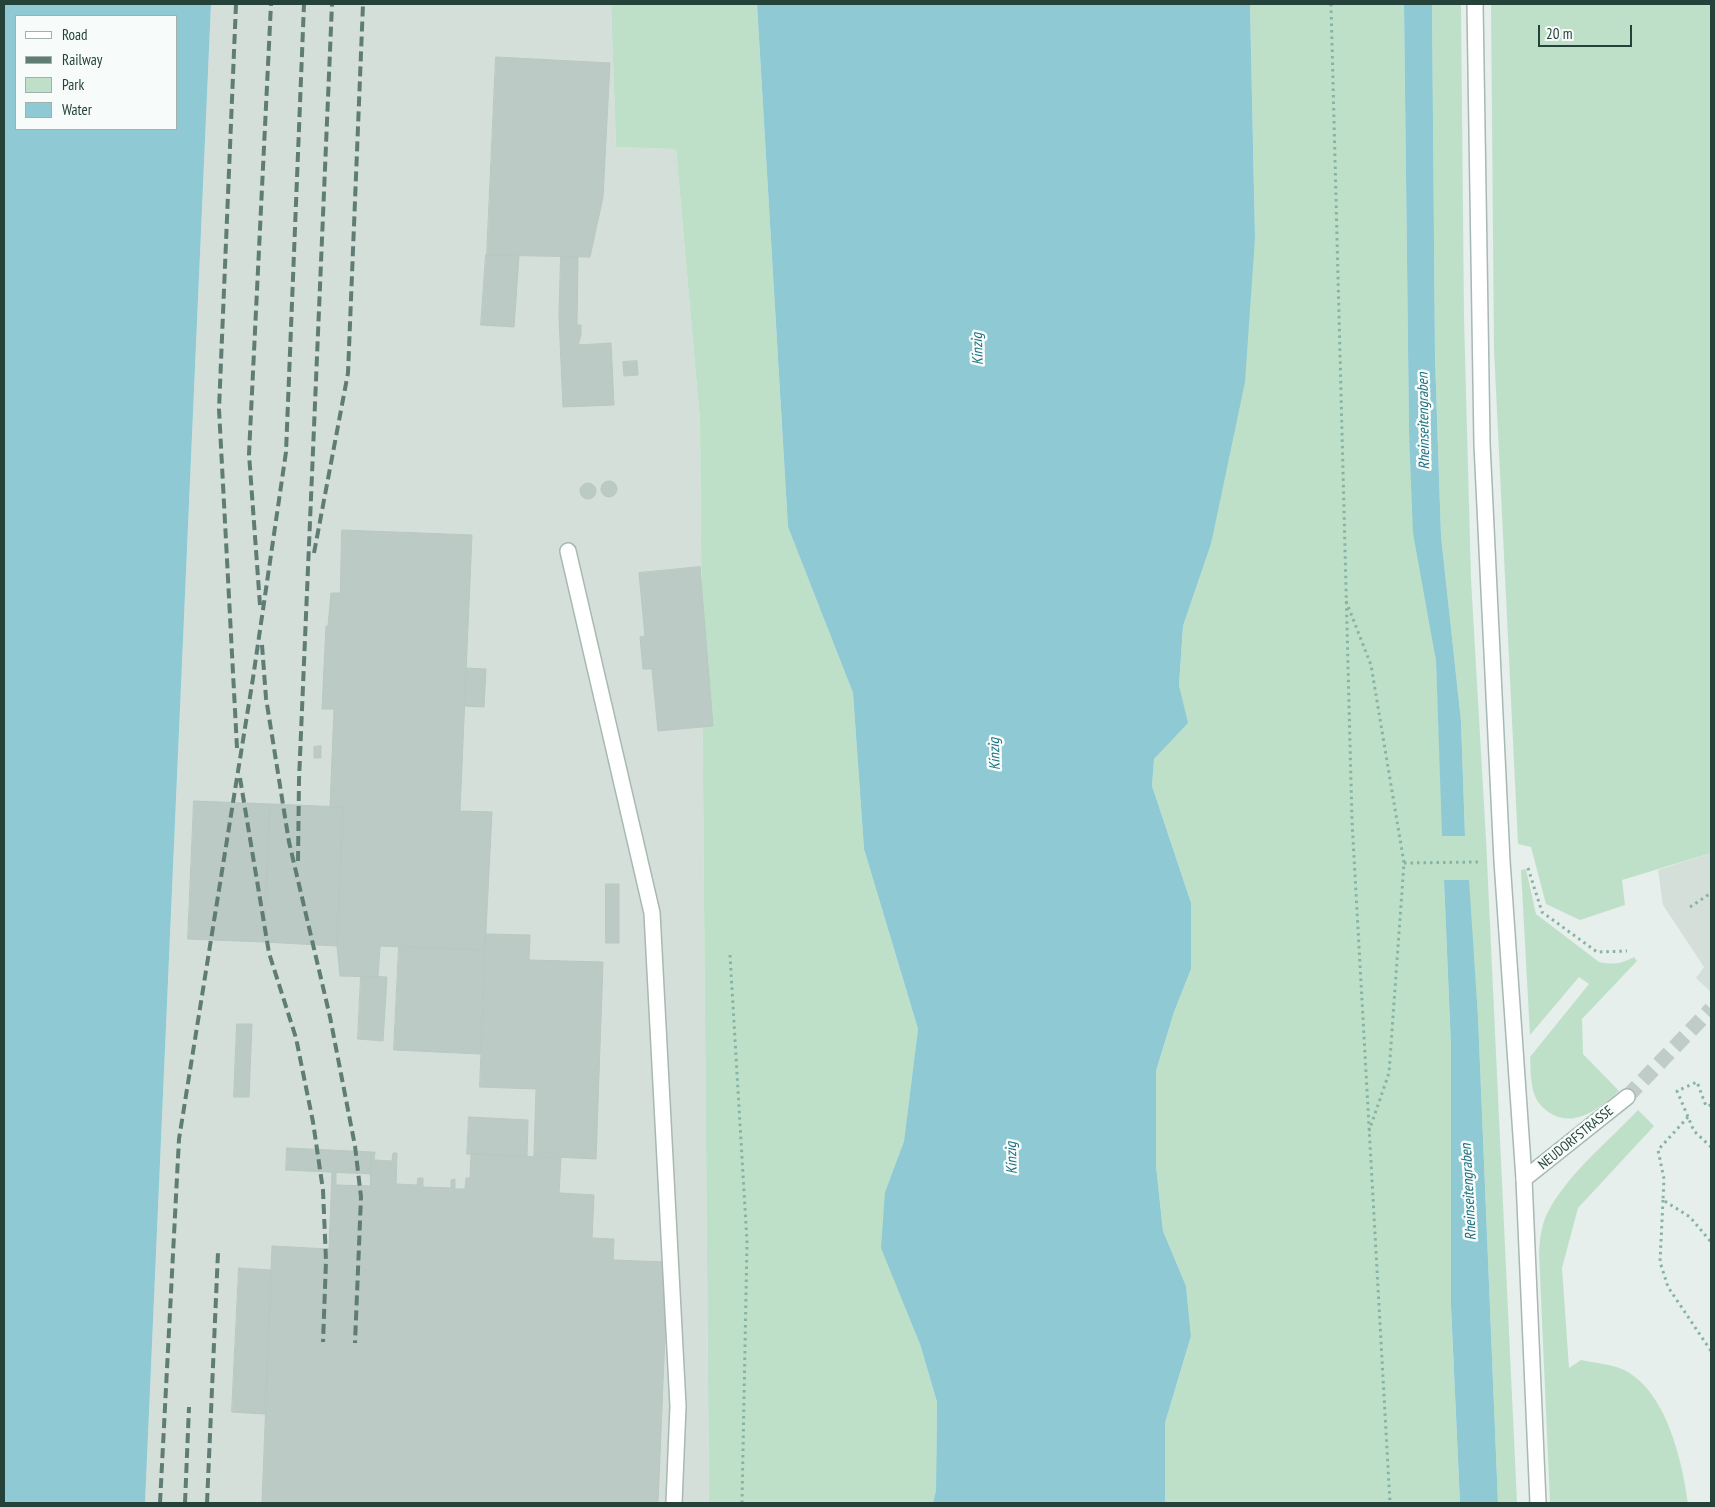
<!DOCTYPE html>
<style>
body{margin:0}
#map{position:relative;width:1715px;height:1507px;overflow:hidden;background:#e6efeb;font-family:"PT Sans Narrow",sans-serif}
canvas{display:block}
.frame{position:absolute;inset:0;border:5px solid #24423a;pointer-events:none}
.legend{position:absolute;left:15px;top:15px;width:162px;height:115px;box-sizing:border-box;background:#f7fbf9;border:1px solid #a3b1ad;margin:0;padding:6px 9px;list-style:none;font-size:15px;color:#24423a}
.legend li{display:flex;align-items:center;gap:10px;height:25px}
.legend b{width:25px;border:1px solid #a3b1ad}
.scale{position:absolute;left:1538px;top:25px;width:94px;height:22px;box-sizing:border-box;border:2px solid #24423a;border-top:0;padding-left:6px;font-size:15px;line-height:18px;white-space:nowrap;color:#24423a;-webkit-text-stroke:4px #f7fbf9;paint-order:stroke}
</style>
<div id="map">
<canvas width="1715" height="1507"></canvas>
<div class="frame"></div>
<ul class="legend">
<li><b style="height:6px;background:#fff"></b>Road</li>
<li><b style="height:6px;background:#5f7d75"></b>Railway</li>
<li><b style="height:14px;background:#bfe0c8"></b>Park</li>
<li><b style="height:14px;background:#8ec9d4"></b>Water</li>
</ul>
<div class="scale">20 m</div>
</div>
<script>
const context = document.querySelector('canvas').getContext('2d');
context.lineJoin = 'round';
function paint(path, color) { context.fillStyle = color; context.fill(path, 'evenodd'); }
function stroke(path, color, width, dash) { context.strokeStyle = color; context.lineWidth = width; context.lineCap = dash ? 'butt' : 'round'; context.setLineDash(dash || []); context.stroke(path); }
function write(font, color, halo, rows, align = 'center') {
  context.font = font + ' "PT Sans Narrow",sans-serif'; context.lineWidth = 5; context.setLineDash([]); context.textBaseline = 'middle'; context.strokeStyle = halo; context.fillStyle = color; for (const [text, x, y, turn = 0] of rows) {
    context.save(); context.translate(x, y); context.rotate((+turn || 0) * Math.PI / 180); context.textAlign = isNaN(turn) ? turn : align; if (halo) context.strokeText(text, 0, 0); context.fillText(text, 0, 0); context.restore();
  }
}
paint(new Path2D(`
 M211 4H611L616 147 676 149 700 421 709 1503H145Z
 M1711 853V992L1696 978 1704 967 1663 905 1658 870Z`), '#d4dfda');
paint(new Path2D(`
 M611 4H757L788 527 853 693 864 849 918 1029 904 1141 885 1192 920 1344 937 1402 936 1490 933 1503H709L700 421 676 149 616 147Z
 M1250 4H1404L1409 432 1427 605 1436 661 1443 836 1465 835 1461 721 1441 536 1435 358 1432 4H1461L1464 317 1471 579 1486 839 1517 1503H1498L1478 1017 1468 880 1444 881 1451 1047V1305L1460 1503H1165V1423L1191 1336 1186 1286 1163 1231 1156 1166V1071L1174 1012 1191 969V903L1152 786 1154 759 1187 723 1179 685 1183 626 1211 544 1255 238Z
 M1491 4H1711V853L1622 880 1625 905 1580 920 1546 904 1531 847 1518 844 1494 350Z
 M1526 869 1536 914 1599 962C1613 965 1621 964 1634 957L1637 961 1582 1019 1583 1054 1619 1091C1601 1107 1575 1129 1550 1113 1544 1109 1538 1104 1535 1096 1530 1084 1531 1070 1530 1057L1589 984 1579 977 1530 1035 1521 870Z
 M1638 1110 1654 1126 1578 1208 1562 1268 1569 1368 1581 1360C1594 1363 1610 1364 1622 1369 1666 1389 1682 1460 1688 1503H1550L1539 1252C1540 1240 1541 1226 1547 1214 1567 1174 1608 1142 1638 1110Z`), '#bfe0c8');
paint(new Path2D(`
 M4 4H211L145 1503H4ZM16 16H176V129H16Z
 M757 4H1250L1255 238 1245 382 1211 544 1183 626 1179 685 1188 723 1154 759 1152 786 1191 903V969L1174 1012 1156 1071V1166L1163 1231 1186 1286 1191 1336 1165 1423V1503H933L936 1490 937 1402 920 1344 881 1248 885 1192 904 1141 918 1029 864 849 853 693 788 527Z
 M1404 4H1432L1435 358 1441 536 1461 721 1465 836H1442L1436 661 1413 533 1409 432Z
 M1444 880H1469L1478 1017 1498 1503H1460L1451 1305V1047Z`), '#8ec9d4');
const building = new Path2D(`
 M496 57 610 63 603 197 590 257 487 255Z
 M486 255 519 256 514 327 481 325Z
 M561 256 578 257 577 325H581V335L578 345 611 343 614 405 563 407 559 317Z
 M637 361 638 375 624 376 623 362Z
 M601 489a8 8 0 1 1 16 0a8 8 0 1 1-16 0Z
 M580 491a8 8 0 1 1 16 0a8 8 0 1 1-16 0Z
 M342 530 472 535 460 811 492 812 485 950 380 946 378 977 340 976 337 946 343 807H330L334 709H322L326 626H328L331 593H340Z
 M700 567 713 726 658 731 652 669H643L640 637 645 636 639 573Z
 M466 668 486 669 484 707 465 706Z
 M321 746V758H314V747Z
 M194 801 270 804 264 942 188 939Z
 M270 804 343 807 337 946 264 942Z
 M606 884H619V943H606Z
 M486 934 530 935 529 960 603 962 596 1159 534 1156 536 1089 480 1087Z
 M399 946 485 950 481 1054 394 1050Z
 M361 976 387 977 383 1041 358 1039Z
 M237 1024H252L249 1097H234Z
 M469 1117 528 1120 527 1156 467 1154Z
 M287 1148 371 1152 370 1174 286 1170Z
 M371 1152H375L374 1160 392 1161 393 1153H397L396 1184 417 1185 418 1178H423V1187L451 1188V1180L455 1179V1189H465L466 1178H470L471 1154 561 1158 559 1193 594 1195 592 1238 614 1239 613 1260 668 1262 658 1503H262L272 1246 329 1249 332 1172H336V1185L370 1186Z
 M239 1268 271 1270 265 1414 232 1412Z`);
paint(building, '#bbcac4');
stroke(building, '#b8c9c2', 1);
stroke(new Path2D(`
 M1627 1097 1711 1009`), '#bfccc8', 15, [15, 8]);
const service = new Path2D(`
 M568 551 652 913 678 1406 674 1503`);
const minor = new Path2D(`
 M1524 1179 1627 1097`);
const tertiary = new Path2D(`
 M1475 4 1482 444 1502 861 1524 1179 1538 1503`);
stroke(service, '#a8b8b2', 18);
stroke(minor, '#a8b8b2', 18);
stroke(tertiary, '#a8b8b2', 18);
stroke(new Path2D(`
 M1331 4 1352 821 1390 1503
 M1346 601 1371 665 1404 863 1389 1073 1369 1131
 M1404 863 1478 862
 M1528 868 1542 912 1597 952 1627 951
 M1690 907 1711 893
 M730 955 747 1242 742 1503
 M1711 1105 1706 1106 1697 1082 1677 1091 1694 1131 1711 1147
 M1688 1117 1658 1150 1664 1179 1663 1200 1690 1217 1711 1242
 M1663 1200 1660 1262 1668 1287 1711 1351`), '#86b3a5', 3, [2.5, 4]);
stroke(service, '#fff', 15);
stroke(minor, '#fff', 15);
stroke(tertiary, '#fff', 15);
stroke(new Path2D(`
 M236 4 219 409 237 748
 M314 553 348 373 363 4
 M260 605 249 454 271 4
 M262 645 266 698 289 842 330 1017 355 1146 361 1197 355 1343
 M240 778 269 953 296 1038 313 1122 323 1190 326 1261 323 1342
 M298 861 299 780 332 4
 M160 1503 179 1139 253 678 286 452 304 4
 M185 1503 189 1407
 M207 1503 218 1252`), '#5f7d75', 4, [10, 5]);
write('14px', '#24423a', '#f7fbf9', [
 ["NEUDORFSTRASSE",1576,1138,-39]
]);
write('italic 15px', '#1c6f80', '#f7fbf9', [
 ["Kinzig",978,349,-92],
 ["Rheinseitengraben",1424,421,-91],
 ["Kinzig",995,754,-92],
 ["Kinzig",1012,1158,-92],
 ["Rheinseitengraben",1469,1192,-93]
]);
</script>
